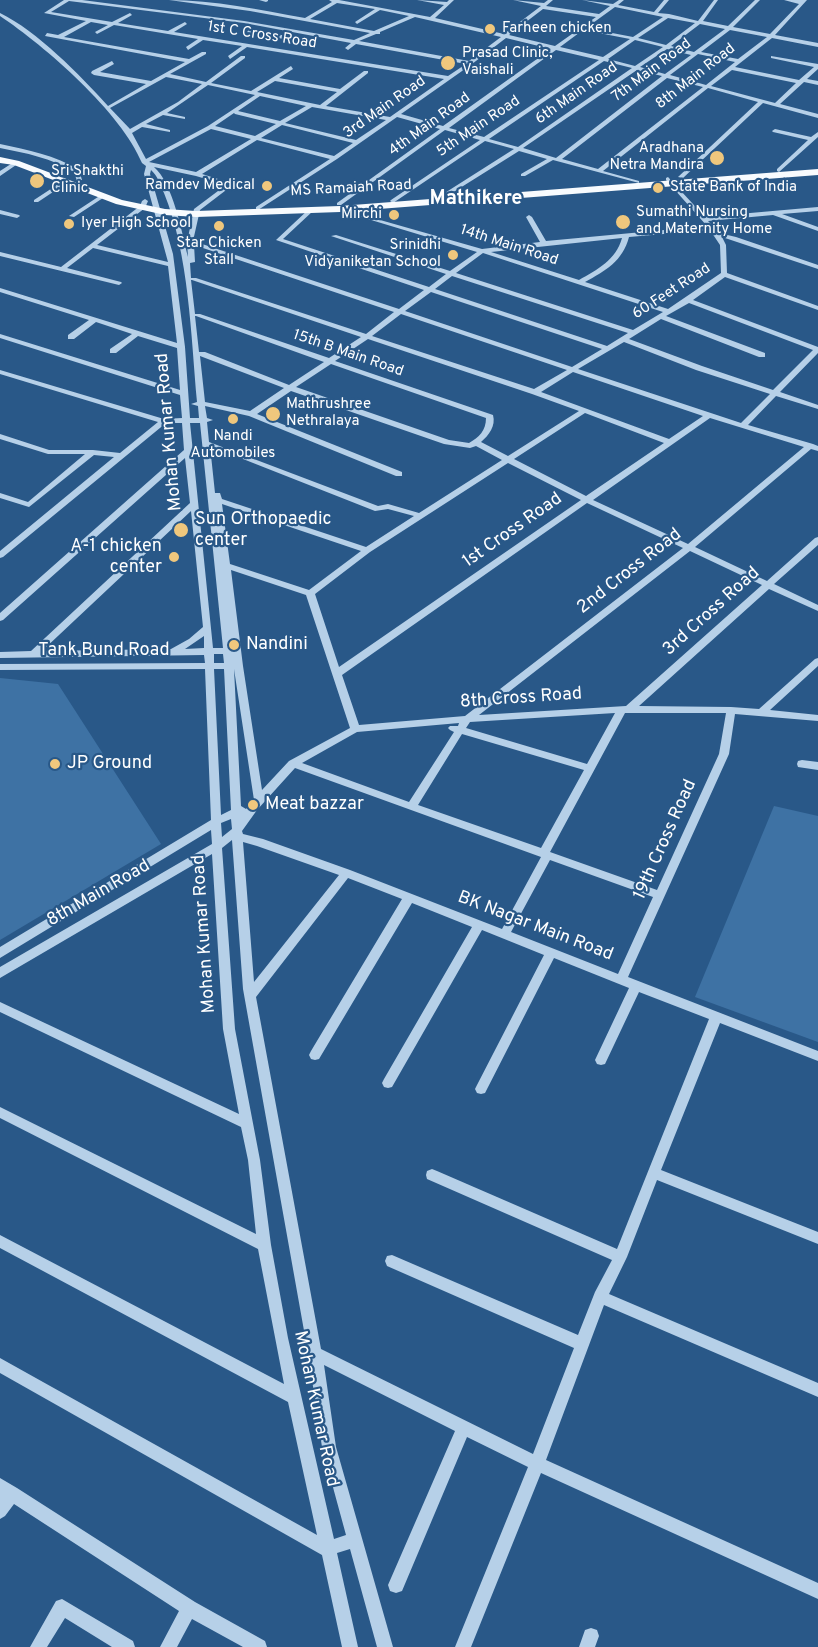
<!DOCTYPE html>
<style>
body{margin:0}
canvas{display:block;background:#295888}
</style>
<canvas width="818" height="1647"></canvas>
<script>
const context = document.querySelector('canvas').getContext('2d');
context.lineJoin = 'round';
function paint(path, color) { context.fillStyle = color; context.fill(path, 'evenodd'); }
function stroke(path, color, width, dash) { context.strokeStyle = color; context.lineWidth = width; context.lineCap = dash ? 'butt' : 'round'; context.setLineDash(dash || []); context.stroke(path); }
function write(font, color, halo, rows, align = 'center') {
  context.font = font + ' Overpass,sans-serif'; context.lineWidth = 4.5; context.setLineDash([]); context.textBaseline = 'middle'; context.strokeStyle = halo; context.fillStyle = color; for (const [text, x, y, turn = 0] of rows) {
    context.save(); context.translate(x, y); context.rotate((+turn || 0) * Math.PI / 180); context.textAlign = isNaN(turn) ? turn : align; if (halo) context.strokeText(text, 0, 0); context.fillText(text, 0, 0); context.restore();
  }
}
paint(new Path2D(`
 M0 678 58 684 161 844 0 940Z
 M774 806 818 816V1042L695 997Z`), '#3e72a4');
paint(new Path2D(`
 M64 0H82L244 21 354 40 370 33 250 11 169 0C214 0 260 10 305 18L332 2 329 0H339L430 17 444 5 417 0 447 2 449 0H454L435 18 504 34 541 6 513 0 544 3 548 0H553L546 6 599 14 610 6 582 0 613 4 619 0H624L618 5 654 12 664 0H669L658 13 669 14 698 21 714 0H718L703 21 728 26 755 0H760L733 27 770 34 799 4 784 0H807L775 35 818 43V47L772 38 735 67 799 80 814 67 771 58V56L818 64V69L807 79 818 81V85L804 82 780 104 818 114V118L763 103 683 178 678 177 758 102 708 88 603 171 639 181V183L553 160 525 176H521V174L547 159 519 151 444 198H440V196L514 149 485 141 393 203 390 201 391 200 480 140 445 130 341 205H337V203L440 129 397 117 337 159 258 210 256 209V207L330 159 257 140 202 174 234 184 200 210 193 241 399 309 424 290 276 240 309 209H313V211L283 239 429 287 446 274 331 236 336 235 450 271 477 252 338 210V208L482 249 540 242 526 217 529 215 532 217 546 241 707 226 666 180V178L668 177 705 217 818 207V211L782 214 818 227V231L773 215 708 221 719 233 736 237 818 265V269L722 237 726 245 727 273 818 306V310L725 277 693 300 818 347V353L780 392 818 405V409L776 396 748 425 813 444 818 446V451L811 449 695 547 767 581 815 538 818 537V545L774 584 818 605V611L769 589 639 706 731 707 759 709 815 659 818 658V666L770 710 818 715V721L735 714 729 754 628 977 818 1051V1061L720 1023 661 1170 818 1232V1244L657 1180 627 1257 609 1294 818 1383V1397L604 1305 546 1460 818 1583V1599L541 1473 471 1647H455L528 1467 467 1437 402 1591 396 1593 390 1591 388 1585 455 1431 324 1365 336 1447 393 1647H377L350 1549 337 1553 358 1647H342L322 1555 0 1373V1358L317 1535 288 1402 0 1248V1235L284 1384 258 1249 0 1118V1107L256 1234 248 1160 241 1127 0 1012V1002L239 1114 223 1029 212 854 0 978V967L212 844 211 830 0 958V947L211 820 205 669 0 670V664L205 663 204 655 0 658V652L31 651 190 503 185 458 3 620 0 621V613L184 450 182 423H166L3 557 0 558V551L114 457 94 455 29 507 0 498V493L28 502 85 454H48L0 439V434L49 450H93L120 453 158 422 0 374V370L164 419 182 418 180 395 0 338V334L180 390 177 348 138 336 116 353H110V349L132 334 96 322 74 339H68V335L89 320 0 292V288L177 343 168 266 93 248 67 268 121 282 122 283 119 285 0 256V252L61 267 140 206 142 201 145 199 148 201 145 208 97 245 168 262 144 174 146 166 142 163C122 113 45 46 0 16V13C37 31 80 75 108 106L146 84 94 75 91 73 92 71 112 61 114 64 100 72 151 81 185 62 45 36 47 33 58 35 86 21 44 13ZM69 1 244 23 351 43 345 48 348 50 356 44 466 64 448 76 174 32 187 24 185 22 168 31 118 23 132 15 130 13 112 22 51 12ZM337 3 375 9 355 22 357 24 380 10 409 16 374 31 310 19ZM615 7 663 17 633 37 586 28ZM543 9 596 17 555 46 509 35ZM415 17 501 37 469 61 359 41 376 34H380V32ZM668 18 695 23 666 45 638 38ZM91 22 108 25 95 32 97 34 114 25 198 39 186 47 188 50 203 40 242 46 228 56 230 59 247 47 444 79 390 117 326 106 368 73V71H364L340 89 279 78 293 69 291 66 251 91 211 83 245 58V56H241L206 82 170 74 206 54V52H202L189 59 64 37ZM700 24 725 29 694 52 671 46ZM583 30 630 39 603 57 560 47ZM730 30 767 37 738 59 701 52ZM506 38 551 49 443 126 401 114 472 64ZM635 40 663 47 635 66 608 59ZM667 49 691 55 665 74 640 67ZM556 50 599 60 484 137 449 128ZM698 54 735 62 706 85 670 75ZM604 61 632 68 518 147 489 139ZM637 70 662 76 556 158 523 148ZM732 70 796 83 775 103 711 86ZM166 77 202 84 178 102 130 129 110 108ZM667 78 703 87 598 169 562 159ZM275 81 337 92 320 105 257 92ZM208 85 255 95 208 126 146 159 132 133 142 127 170 132V130L146 124 163 115 185 119V117L167 113ZM260 96 306 106 280 121 238 111ZM312 107 386 120 356 140 285 123ZM234 113 235 114 276 124 255 136 215 126ZM282 125 353 143 334 156 261 138ZM211 129 251 139 196 172 149 162ZM154 167 196 176 226 185 194 209 187 242 188 257C182 233 173 183 154 167ZM151 170C158 176 160 185 164 193 189 254 191 336 197 402L191 404 198 406 199 418H190L185 347 173 254 150 174ZM710 230 720 245 721 273 668 309 585 282C605 271 623 261 629 237ZM622 238C616 260 597 270 579 280L491 252ZM194 245 394 312 366 334 196 278H191L190 263 195 262ZM483 253 663 312 633 330 456 273ZM452 276 628 333 607 346 435 289ZM191 280H192L361 337 329 358 200 314H195ZM431 292 602 349 572 367 405 311ZM689 303 813 350 773 390 702 366 629 339 661 319 759 357H765V353L666 316ZM401 314 567 370 534 389 372 336ZM195 316H196L324 362 289 385 205 352H199ZM368 339 532 394 579 411 508 456 481 442C489 435 496 426 493 415L335 361ZM624 342 696 370 770 394 741 423 578 369ZM200 356 284 388 250 411 205 402ZM331 364 486 418C486 431 479 437 469 443L449 440 296 387ZM573 372 703 416 669 439 541 392ZM291 391 444 444 470 448 476 446 502 460 419 513 388 504 378 506 209 442 207 422 213 420 207 418 205 406 249 416 396 476H402V472L257 414ZM585 413 664 443 586 496 514 459ZM710 418 804 447 688 544 593 500ZM190 423H200L223 648H213ZM210 446 375 511 388 509 414 516 366 547 222 499 220 493H215ZM508 463 581 500 339 667 315 594 370 552ZM587 503 683 548 465 716 359 725 342 675ZM222 504 361 551 309 590 230 564ZM191 511 203 627 189 639 171 649 42 651ZM690 551 762 585 626 706 479 715ZM231 570 306 595 350 728 289 761 262 790 243 666ZM204 636V648L185 649ZM214 654H223L224 663H214ZM214 669H224L231 810 221 815ZM234 669 254 800 246 809 241 806ZM615 713 587 764 466 728 470 722ZM625 713H726L719 754 657 890 550 852ZM459 723 458 726H450L448 728 450 730 454 732 409 802 302 763 357 732ZM462 734 584 770 541 848 418 805ZM295 768 541 857 502 929 350 870 263 839 243 834 242 831 257 810ZM231 819 232 829 222 837 221 823ZM232 840 243 989 308 1353 322 1447 346 1535 334 1539 288 1338 271 1245 260 1160 235 1029 222 848ZM243 842 257 846 339 875 254 982ZM550 860 653 897 618 974 511 932ZM348 878 402 899 311 1051 309 1055 311 1059 315 1060 319 1059 412 903 472 927 384 1079 382 1083 384 1087 388 1088 392 1087 482 930 544 955 477 1085 475 1089 477 1093 481 1094 485 1093 554 958 629 988 595 1060 597 1064 601 1065 605 1064 639 992 709 1019 617 1249 437 1171 432 1169 427 1171 426 1175 427 1179 612 1260 595 1292 578 1335 392 1255 387 1256 385 1261 387 1266 574 1348 533 1454 321 1349 256 997Z
 M259 0H268V1L266 2Z
 M249 30 294 37 297 39 294 41 247 32Z
 M775 129 811 137 818 132V137L779 172 777 171V169L808 140 773 132 772 131Z
 M0 144C28 150 55 155 79 170L82 180 77 181 74 172C51 158 26 153 0 148Z
 M14 162 19 163 0 176V171Z
 M63 181 66 183 65 184 38 202H34V200Z
 M101 195 103 196V198L74 217 69 216Z
 M0 210 19 215 20 216 17 218 0 214Z
 M802 760 818 762V770L798 767 797 764 798 761Z
 M0 1478 17 1488 195 1602 265 1641 267 1647H243L192 1619 177 1647H160L179 1611 14 1504 5 1516 0 1519Z
 M62 1599 133 1641 135 1647H112L65 1618 47 1647H30L56 1601Z
 M591 1628 597 1630 599 1636 595 1647H579L585 1630Z`), '#b6d0e8');
paint(new Path2D(`
 M0 157 19 161 122 200 165 209 196 211 340 206 818 169V175L340 212 196 217 165 215 116 204 14 165 0 163Z`), '#f8fbfe');
for (const [x, y, r, color] of [
 [490,29,6,"#efc77d"],
 [448,63,8,"#efc77d"],
 [717,158,8,"#efc77d"],
 [37,181,8,"#efc77d"],
 [267,186,6,"#efc77d"],
 [658,188,6,"#efc77d"],
 [394,215,6,"#efc77d"],
 [623,222,8,"#efc77d"],
 [69,224,6,"#efc77d"],
 [219,226,6,"#efc77d"],
 [453,255,6,"#efc77d"],
 [273,414,8,"#efc77d"],
 [233,419,6,"#efc77d"],
 [181,530,8,"#efc77d"],
 [174,557,6,"#efc77d"],
 [234,645,6,"#efc77d"],
 [55,764,6,"#efc77d"],
 [253,805,6,"#efc77d"]
]) { const dot = new Path2D(); dot.arc(x, y, r, 0, 2 * Math.PI); context.fillStyle = color; context.fill(dot); stroke(dot, '#295888', 2); }
write('15px', '#fff', '#295888', [
 ["Farheen chicken",502,29],
 ["Prasad Clinic,",462,54],
 ["Vaishali",462,71],
 ["Aradhana",704,149,"right"],
 ["Netra Mandira",704,166,"right"],
 ["Sri Shakthi",51,172],
 ["Clinic",51,189],
 ["Ramdev Medical",255,186,"right"],
 ["State Bank of India",670,188],
 ["Sumathi Nursing",636,213],
 ["and Maternity Home",636,230],
 ["Mirchi",382,215,"right"],
 ["Iyer High School",81,224],
 ["Star Chicken",219,244,"center"],
 ["Stall",219,261,"center"],
 ["Srinidhi",441,246,"right"],
 ["Vidyaniketan School",441,263,"right"],
 ["Mathrushree",286,405],
 ["Nethralaya",286,422],
 ["Nandi",233,437,"center"],
 ["Automobiles",233,454,"center"]
], 'left');
write('15px', '#fff', '#295888', [
 ["1st C Cross Road",262,36,9],
 ["7th Main Road",652,71,-37],
 ["8th Main Road",696,77,-38],
 ["6th Main Road",577,94,-35],
 ["3rd Main Road",385,108,-35],
 ["4th Main Road",430,125,-36],
 ["5th Main Road",479,127,-34],
 ["MS Ramaiah Road",351,189,-3],
 ["14th Main Road",509,246,18],
 ["60 Feet Road",672,292,-33],
 ["15th B Main Road",348,354,19]
]);
write('18px', '#fff', '#295888', [
 ["Mohan Kumar Road",170,432,-95],
 ["1st Cross Road",513,531,-35],
 ["2nd Cross Road",630,572,-38],
 ["3rd Cross Road",712,612,-42],
 ["Tank Bund Road",104,651],
 ["8th Cross Road",521,699,-4],
 ["19th Cross Road",666,840,-66],
 ["8th Main Road",99,894,-30],
 ["BK Nagar Main Road",535,927,21],
 ["Mohan Kumar Road",205,934,-94],
 ["Mohan Kumar Road",315,1409,78]
]);
write('18px', '#fff', '#295888', [
 ["Sun Orthopaedic",195,520],
 ["center",195,541],
 ["A-1 chicken",162,547,"right"],
 ["center",162,568,"right"],
 ["Nandini",246,645],
 ["JP Ground",67,764],
 ["Meat bazzar",265,805]
], 'left');
write('bold 20px', '#fff', '#295888', [
 ["Mathikere",476,200]
]);
</script>
